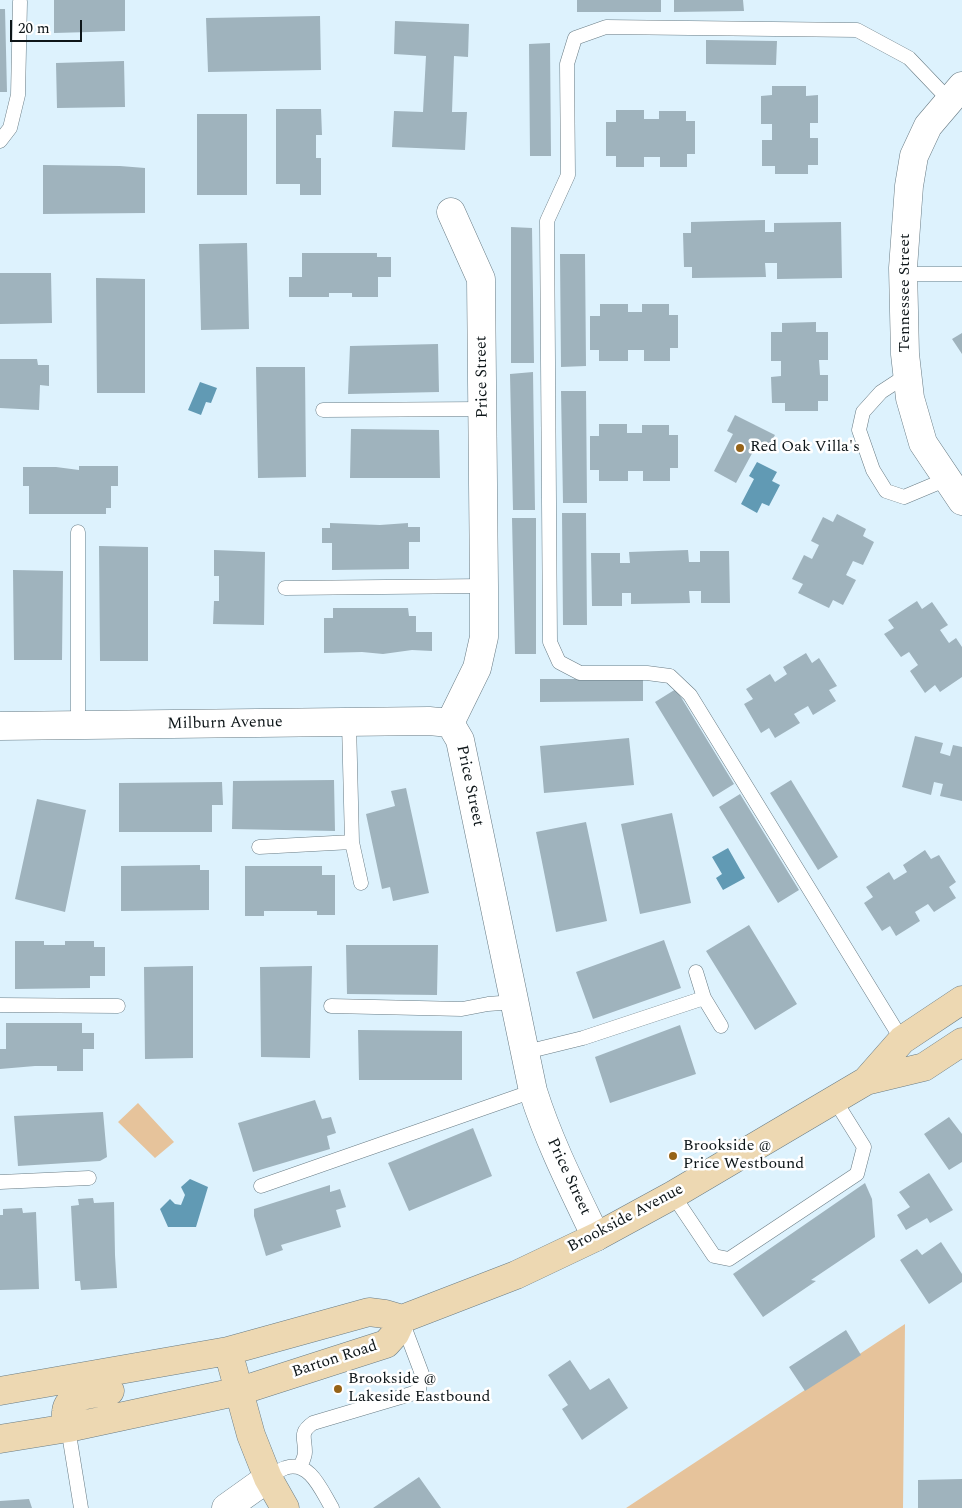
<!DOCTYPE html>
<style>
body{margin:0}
#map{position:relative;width:962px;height:1508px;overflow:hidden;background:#ddf2fd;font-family:Spectral,serif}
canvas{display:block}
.scale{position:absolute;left:10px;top:20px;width:72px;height:22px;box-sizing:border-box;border:2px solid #0d1518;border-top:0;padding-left:6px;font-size:15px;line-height:18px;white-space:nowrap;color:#0d1518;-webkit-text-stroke:4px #fff;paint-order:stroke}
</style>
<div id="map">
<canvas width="962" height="1508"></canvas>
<div class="scale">20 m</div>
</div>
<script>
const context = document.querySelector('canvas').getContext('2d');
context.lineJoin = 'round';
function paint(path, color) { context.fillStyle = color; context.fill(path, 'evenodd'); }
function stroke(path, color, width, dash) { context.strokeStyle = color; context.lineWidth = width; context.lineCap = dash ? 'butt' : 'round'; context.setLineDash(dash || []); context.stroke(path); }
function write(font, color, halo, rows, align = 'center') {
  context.font = font + ' Spectral,serif'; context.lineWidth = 5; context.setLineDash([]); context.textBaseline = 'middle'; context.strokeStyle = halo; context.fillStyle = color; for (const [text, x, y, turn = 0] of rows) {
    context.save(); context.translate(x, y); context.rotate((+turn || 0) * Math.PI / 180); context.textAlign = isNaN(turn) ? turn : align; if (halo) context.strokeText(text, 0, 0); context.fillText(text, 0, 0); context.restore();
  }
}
paint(new Path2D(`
 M138 1103 174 1142 155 1158 118 1122Z
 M905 1324 903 1508H626Z`), '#e6c39b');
paint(new Path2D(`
 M200 382 217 388 211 403 206 402 201 415 188 410Z
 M757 462 777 472 772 481 780 485 769 506 762 503 757 513 741 504 754 479 749 476Z
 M728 848 745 878 723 890 716 878 722 874 712 857Z
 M190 1179 208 1187 196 1227H168L160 1209 170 1199 175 1204 181 1205 185 1195 181 1187Z`), '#619ab4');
paint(new Path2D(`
 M54 0H125V31L54 33Z
 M577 0H661V12H577Z
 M674 0H743L744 11 674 12Z
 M0 9H5L7 92H0Z
 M320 16 321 70 208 72 206 18Z
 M395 21 469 24 468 57 454 56 452 112H467L465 150 392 147 394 111 423 112 426 56 394 54Z
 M706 40 777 41 776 65 706 64Z
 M550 43 551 156H530L529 44Z
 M124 61 125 107 57 108 56 63Z
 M772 86H806V96L818 95V123H810V138H818V165H808V174H775V166H762V140H772V124H761V96L772 95Z
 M276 109H321L322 135H316V158H321V195H300V184H276Z
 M616 110H644V119H659V111H686V121H695V154H687V167H660V157H644V167H616V156H606V122H616Z
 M197 114H247V195H197Z
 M43 165 120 166 145 168V213L43 214Z
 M765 220V232H774V223L841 222 842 278 777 279V263H765L766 277 692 278V267H684L683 233H691V222Z
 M511 227 532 228 534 363H511Z
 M247 243 249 329 201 330 199 244Z
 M302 253H377V257H391V277H378V297H352V293H329V297H289V277H302Z
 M560 254H585L586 366 561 367Z
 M0 273H51L52 323 0 324Z
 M96 278 145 279V393H97Z
 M600 304H628V312H642V304H669V315H678V348H670V361H644V350H628V361H599V350H590V316H600Z
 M816 322V332H828V360H819L820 375H828V401H818V411H785V403H772L771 377 781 376V361H771V332H782V323Z
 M962 333V354L952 339Z
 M438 344 439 392 348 394 350 346Z
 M0 359H37L38 365H49V386L40 385 39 410 0 408Z
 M256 367H305L306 477 258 478Z
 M533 372 535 510H513L510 374Z
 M561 391H586L587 503H563Z
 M735 415 775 435 766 451 756 446 736 483 714 471 733 434 727 431Z
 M599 424H627V433H642V425H669V435H678V468H670V481H643V471H628V481H599V470H590V436H599Z
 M351 429 439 430 440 478H350Z
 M79 466H118V486H111V508H106V514H29V486H23V467H56L79 470Z
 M562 513H586L587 625H563Z
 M837 514 866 529 863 536 874 542 863 565 853 561 846 575 856 580 843 605 833 600 829 608 798 593 803 584 792 579 804 555 812 559 819 545 811 541 823 517 833 522Z
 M512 518H536V654H515Z
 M330 523 380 525 408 523V527H420V542H409V569L332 570V543H322V528H330Z
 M99 546 148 547V661H100Z
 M214 550 265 552 264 625 213 624 214 601H219V576H214Z
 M688 550 689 562H700V551H729L730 603H701V591H689L690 603 631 604V593H622V606H592L591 553H620V563H630L629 552Z
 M13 570 63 571 62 660H14Z
 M917 601 922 609 932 602 948 625 940 630 949 643 956 638 962 647V677L940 692 935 685 925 693 910 671 918 665 909 652 901 657 884 634 894 628 888 620Z
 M333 608H408L409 616H416V632H432V651L412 650 383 654 362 652 324 653V618H333Z
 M806 653 812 663 819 658 837 686 829 690 836 701 813 715 808 706 794 714 800 723 775 738 769 728 761 733 744 704 753 699 746 689 770 674 775 682 787 674 783 667Z
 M540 679H643V701L540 702Z
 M676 689 734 784 713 797 655 702Z
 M915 736 943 743 940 753 950 756 953 745 962 747V801L940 796 943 784 934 782 931 795 902 787Z
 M629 738 634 785 544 793 540 746Z
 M334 780 335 831 232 829 233 781Z
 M791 780 838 857 818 870 770 793Z
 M222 782 223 805H212V832H119V783Z
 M406 788 429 893 393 901 390 887 382 889 366 814 395 806 391 791Z
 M740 794 799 890 778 903 719 807Z
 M37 799 86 810 65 912 15 899Z
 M672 813 691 903 640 914 621 824Z
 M586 822 607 921 556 932 536 832Z
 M925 850 931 859 939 855 956 882 949 887 956 898 934 912 928 904 915 912 920 921 896 936 890 926 882 931 864 903 873 897 866 887 889 872 894 880 907 872 903 865Z
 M200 865V870H209V910L121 911V866Z
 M245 866H322V875H335V915H317V911H264V916H245Z
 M749 925 797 1004 755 1030 706 951Z
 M664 940 681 988 593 1019 576 972Z
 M15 941H44V945H65V941H94V947H105V976H90V988L15 989Z
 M346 945H438L437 995 347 994Z
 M193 966V1058L145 1059 144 967Z
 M312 966 310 1058 261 1057 260 967Z
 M6 1023H82V1033H94V1049H83V1071H57V1066H35L0 1069V1049H6Z
 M680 1025 696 1074 610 1103 595 1057Z
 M358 1030 462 1031V1080H359Z
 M315 1100 322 1119 331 1117 336 1133 327 1136 330 1149 253 1172 238 1123Z
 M103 1112 107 1157 100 1161 18 1166 14 1116Z
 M949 1117 962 1134V1162L949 1170 924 1134Z
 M473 1128 492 1176 409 1211 388 1163Z
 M929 1173 953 1210 930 1223 927 1218 906 1230 897 1215 910 1207 899 1192Z
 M865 1183 872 1199 875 1237 811 1280 816 1281 763 1317 733 1274Z
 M330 1185V1192L340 1189 346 1207 336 1210 341 1227 281 1245 283 1250 266 1256 254 1216V1209Z
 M93 1198 94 1203 114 1202 115 1255 117 1288 81 1290 80 1281H75L71 1206 79 1205 78 1199Z
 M22 1208 23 1213 36 1212 39 1289 0 1290V1215H3V1209Z
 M941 1242 962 1274V1282L929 1304 900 1260 917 1249 922 1255Z
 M846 1330 861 1355 805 1391 789 1367Z
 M570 1360 590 1390 609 1378 628 1408 582 1440 562 1409 568 1405 548 1375Z
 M419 1477 441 1508H373Z
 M962 1479V1508H918V1480Z
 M29 1499 32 1508H0V1501Z`), '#9fb3bd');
const lane = new Path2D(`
 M0 141 10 128 18 95 20 2
 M903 274H962
 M907 375 881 392 863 412 859 430 873 470 886 491 904 497 947 479
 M323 410 483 409
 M78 532V726
 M285 588 484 586
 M349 723 352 842 361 883
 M259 847 352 842
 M696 972 704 998
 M0 1005 118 1006
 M331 1006 462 1009 488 1004 514 1002
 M902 1040 690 695 670 676 647 673H580L559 662 550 642 547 221 568 175 567 64 575 38 606 27 857 30 909 58 950 101
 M526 1052 583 1038 704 998 721 1026
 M0 1182 89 1178
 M261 1186 533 1091
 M673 1195 714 1256 729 1259 857 1174 864 1147 834 1099
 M68 1428 81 1508
 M300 1467C302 1462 305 1457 305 1452 305 1437 299 1433 313 1423L414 1393 419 1389 422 1374 402 1321
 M268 1478C273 1475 279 1470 285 1468 310 1459 322 1492 332 1508`);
const street = new Path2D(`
 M962 86 928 126 914 156 909 186 903 268 905 354 910 398 923 443 962 501
 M450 723 460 740 533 1091C549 1142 573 1189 596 1237
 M450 723 477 668 484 637V586L481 279 451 212
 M0 726 429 721 450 723
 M226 1508 268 1478`);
const secondary = new Path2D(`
 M866 1081 902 1040 962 1000
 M402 1319 516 1275 596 1237 673 1195 866 1081 924 1067 962 1042
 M228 1351 251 1435 268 1478 285 1508
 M0 1391 228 1351 369 1312 385 1314 402 1319
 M68 1428C67 1423 65 1417 66 1412 68 1393 96 1394 110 1391
 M0 1439 68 1428 240 1391 386 1344 395 1334 402 1319`);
stroke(lane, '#697c85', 15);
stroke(street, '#697c85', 29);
stroke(secondary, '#697c85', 29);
stroke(lane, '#fff', 14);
stroke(street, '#fff', 28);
stroke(secondary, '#edd8b2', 28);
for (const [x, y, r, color] of [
 [740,448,5,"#966317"],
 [673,1156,5,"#966317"],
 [338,1389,5,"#966317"]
]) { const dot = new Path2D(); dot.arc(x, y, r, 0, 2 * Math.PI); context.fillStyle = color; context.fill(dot); stroke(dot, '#fff', 2); }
write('16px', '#0d1518', '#fff', [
 ["Tennessee Street",906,293,-90],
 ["Price Street",483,377,-91],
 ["Milburn Avenue",225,724,-1],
 ["Price Street",469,786,78],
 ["Price Street",568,1177,65],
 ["Brookside Avenue",626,1219,-28],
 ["Barton Road",335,1360,-18]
]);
write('16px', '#0d1518', '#fff', [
 ["Red Oak Villa's",750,448],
 ["Brookside @",683,1147],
 ["Price Westbound",683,1165],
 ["Brookside @",348,1380],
 ["Lakeside Eastbound",348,1398]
], 'left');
</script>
